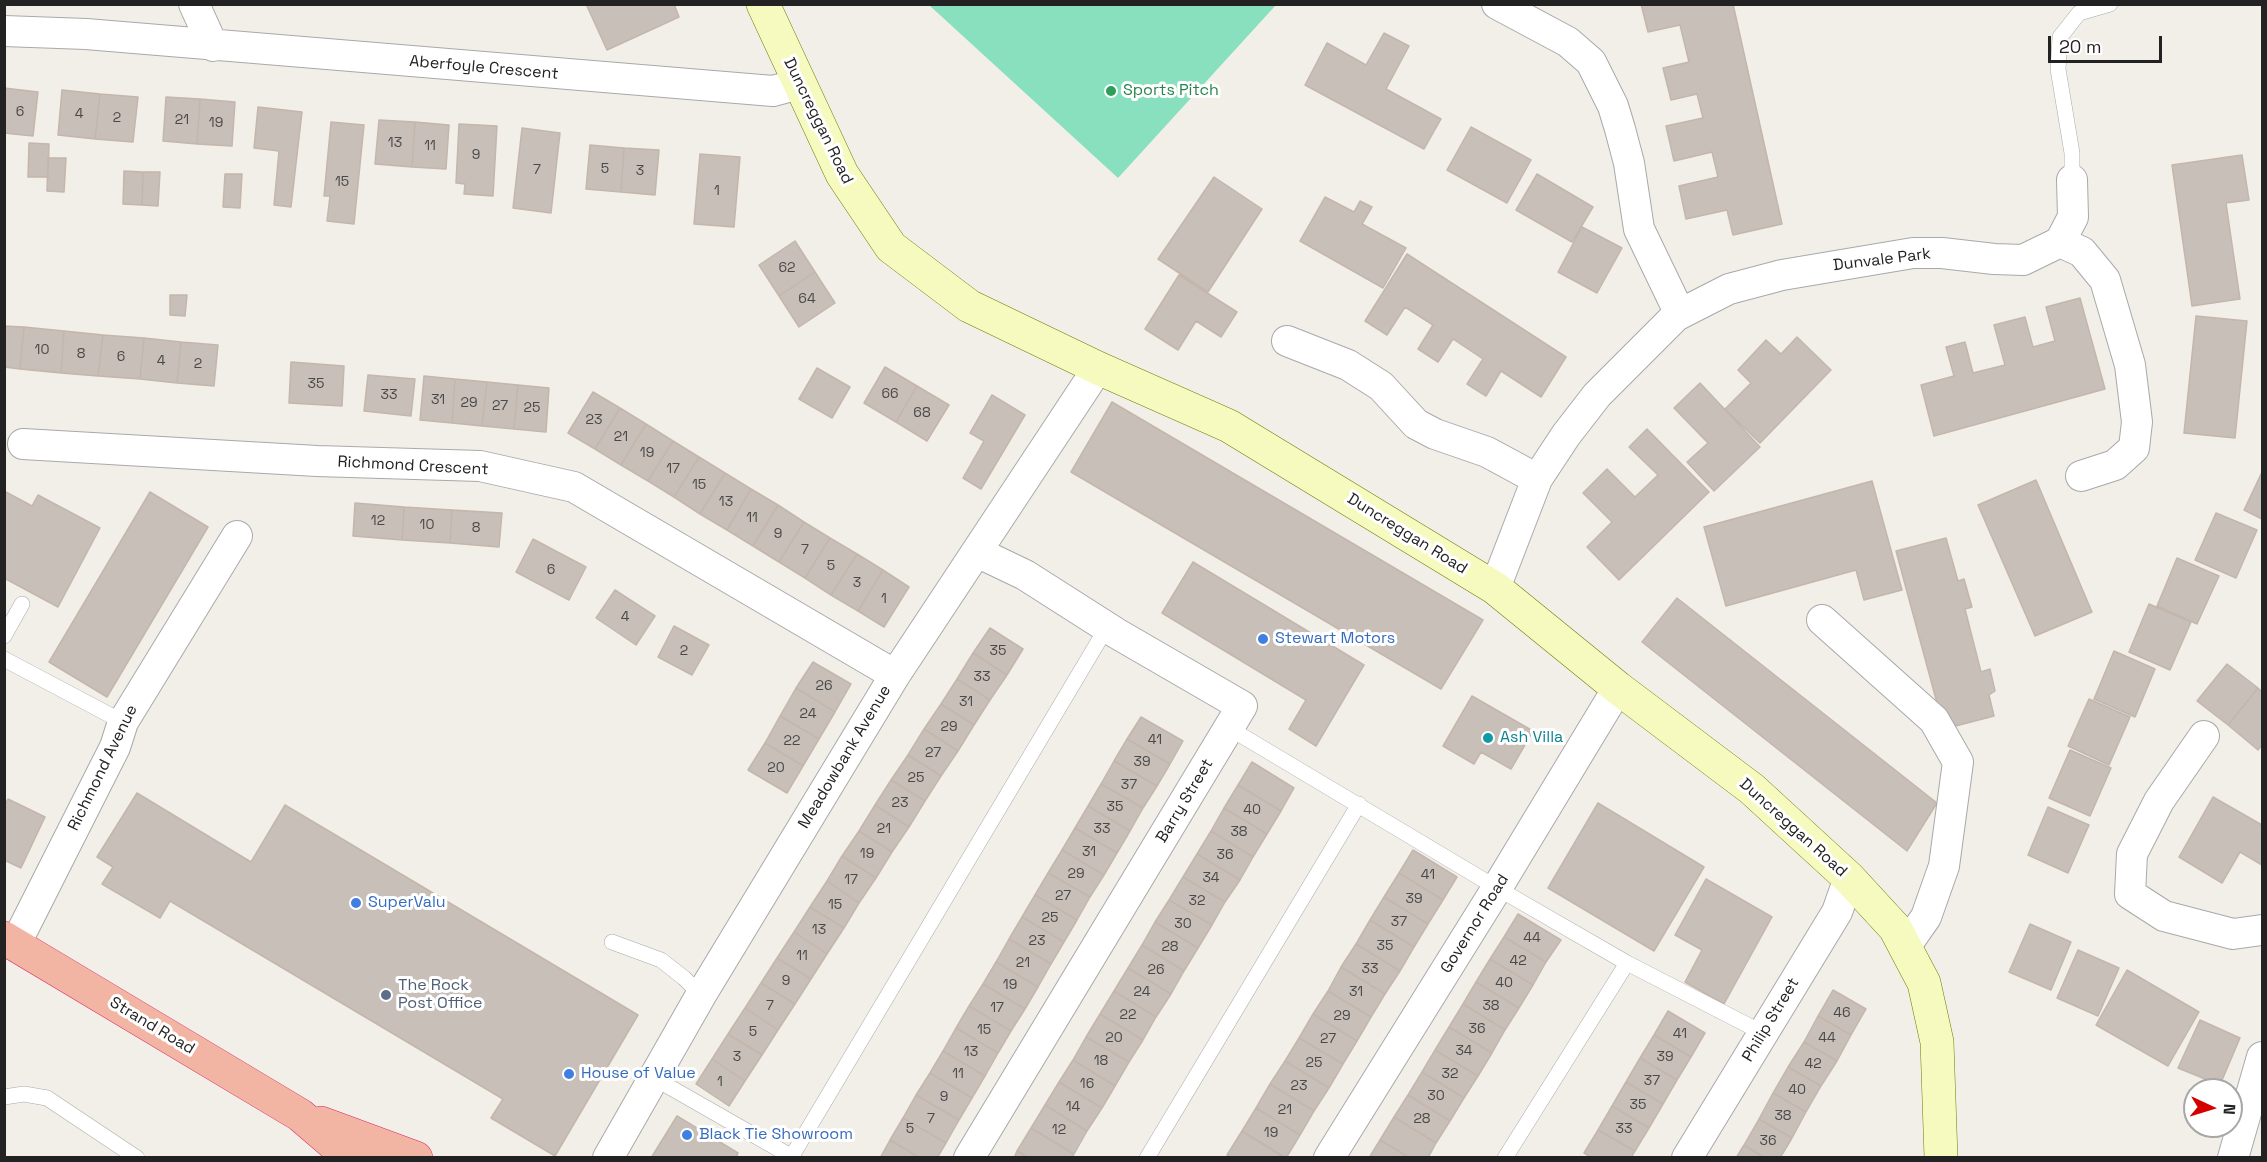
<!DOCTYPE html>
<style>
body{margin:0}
#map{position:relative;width:2267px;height:1162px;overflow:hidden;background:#f2efe9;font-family:"Space Grotesk",sans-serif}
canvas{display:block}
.frame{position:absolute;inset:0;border:6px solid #222;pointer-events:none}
.north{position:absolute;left:2183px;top:1078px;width:60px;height:60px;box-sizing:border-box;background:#fff;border:2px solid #a7a7a7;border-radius:50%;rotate:94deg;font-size:16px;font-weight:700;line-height:24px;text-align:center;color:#222}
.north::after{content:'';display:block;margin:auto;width:21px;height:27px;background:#d40000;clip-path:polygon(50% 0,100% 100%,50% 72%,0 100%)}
.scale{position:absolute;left:2048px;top:36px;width:114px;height:27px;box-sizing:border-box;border:3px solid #222;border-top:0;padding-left:8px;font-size:18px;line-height:21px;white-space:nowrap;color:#222;-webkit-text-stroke:4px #fff;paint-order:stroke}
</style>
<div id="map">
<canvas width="2267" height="1162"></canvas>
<div class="frame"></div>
<div class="north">N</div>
<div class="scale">20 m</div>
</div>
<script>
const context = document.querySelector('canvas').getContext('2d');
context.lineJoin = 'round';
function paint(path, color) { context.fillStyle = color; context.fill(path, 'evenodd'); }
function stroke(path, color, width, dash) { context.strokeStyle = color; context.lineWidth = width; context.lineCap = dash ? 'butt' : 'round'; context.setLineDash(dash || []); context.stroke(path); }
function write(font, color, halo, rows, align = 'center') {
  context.font = font + ' "Space Grotesk",sans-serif'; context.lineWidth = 6; context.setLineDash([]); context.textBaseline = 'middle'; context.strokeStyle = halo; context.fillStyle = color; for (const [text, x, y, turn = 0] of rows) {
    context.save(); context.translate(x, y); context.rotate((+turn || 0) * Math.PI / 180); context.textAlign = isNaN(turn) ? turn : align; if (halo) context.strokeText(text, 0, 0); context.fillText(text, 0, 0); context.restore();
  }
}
paint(new Path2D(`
 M929 5H1276L1118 178Z`), '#88e0be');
const building = new Path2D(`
 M586 4H674L679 17 607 50Z
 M1641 4H1733L1782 224 1733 235 1727 210 1686 219 1679 186 1718 177 1712 152 1674 161 1666 126 1703 118 1697 94 1671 100 1663 68 1689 62 1680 25 1648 32Z
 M1384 33 1409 46 1386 89 1441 119 1424 149 1305 85 1327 43 1366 65Z
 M4 88 38 92 33 136 4 133Z
 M62 90 100 94 95 139 58 135Z
 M100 94 138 97 133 142 95 139Z
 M166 97 200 99 197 144 163 141Z
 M200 99 235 102 232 146 197 144Z
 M258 107 302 112 291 207 274 205 279 151 254 148Z
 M379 120 415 122 412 167 375 164Z
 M331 122 364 125 354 224 327 221 330 196H324Z
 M415 122 449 125 446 169 412 167Z
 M459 124 497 126 493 196 464 194 465 184 456 183Z
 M1471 127 1531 160 1507 203 1447 170Z
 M522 128 560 133 551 213 513 208Z
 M29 143 49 144 48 177H28Z
 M590 145 624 148 621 192 586 189Z
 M624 148 659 150 655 195 621 192Z
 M700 154 740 157 734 227 694 224Z
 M2242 155 2249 200 2226 203 2240 299 2192 306 2172 165Z
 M48 158H66L64 192 47 191Z
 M124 171 143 172 142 205 123 204Z
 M143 172H160L158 206 142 205Z
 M225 174H242L240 208 223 207Z
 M1537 174 1593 207 1572 242 1516 210Z
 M1214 177 1262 209 1208 292 1158 259Z
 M1325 197 1354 212 1360 201 1372 207 1362 224 1406 248 1383 288 1300 241Z
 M1582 227 1622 248 1597 293 1558 272Z
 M795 241 815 272 779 296 759 265Z
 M1407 254 1566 357 1541 397 1501 371 1486 396 1467 384 1483 359 1453 339 1438 362 1418 349 1433 325 1405 307 1387 335 1365 321Z
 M815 272 835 303 799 327 779 296Z
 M1179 275 1237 312 1221 337 1196 321 1178 350 1145 329Z
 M170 295H187L185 316 170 315Z
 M2080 298 2105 389 1934 436 1921 385 1954 376 1946 347 1965 342 1973 373 2005 365 1994 325 2025 317 2033 347 2055 341 2046 307Z
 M2196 316 2247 321 2235 438 2184 433Z
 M4 326 24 327 20 369 4 367Z
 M24 327 64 331 61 373 20 369Z
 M64 331 103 335 98 376 61 373Z
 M103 335 144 338 140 379 98 376Z
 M1797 337 1831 370 1760 443 1725 409 1751 383 1738 370 1766 340 1781 354Z
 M144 338 181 342 177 383 140 379Z
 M181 342 218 345 214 386 177 383Z
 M291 362 344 366 342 406 289 403Z
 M885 367 917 386 896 422 864 403Z
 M817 368 850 387 832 418 799 399Z
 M368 375 415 379 411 416 364 411Z
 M424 376 455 379 452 423 420 420Z
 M455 379 487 382 482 426 452 423Z
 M487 382 518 385 514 429 482 426Z
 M1700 383 1760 447 1714 491 1687 462 1708 443 1674 408Z
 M518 385 549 388 546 432 514 429Z
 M917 386 949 405 927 441 896 422Z
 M593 392 620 408 595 449 568 433Z
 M992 395 1025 415 981 489 963 478 984 441 970 433Z
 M1112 402 1483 620 1441 689 1071 472Z
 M620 408 646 424 621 465 595 449Z
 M646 424 673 441 648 481 621 465Z
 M1647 429 1709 492 1619 580 1587 547 1612 522 1583 493 1607 469 1635 497 1658 475 1629 447Z
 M673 441 699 457 674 497 648 481Z
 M699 457 725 473 700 514 674 497Z
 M2262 472V519L2244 510Z
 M725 473 751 489 727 530 700 514Z
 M2036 480 2092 612 2035 636 1978 505Z
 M1872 481 1902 590 1864 600 1856 570 1726 606 1704 527Z
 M751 489 778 505 753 546 727 530Z
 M4 491 32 506 38 495 100 528 58 607 4 578Z
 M150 492 208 527 107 697 49 662Z
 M355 503 404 507 402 540 353 536Z
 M778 505 804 522 779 562 753 546Z
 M404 507 452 510 450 543 402 540Z
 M452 510 502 513 499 547 450 543Z
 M2216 513 2257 530 2236 578 2195 560Z
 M804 522 830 538 805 578 779 562Z
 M830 538 857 554 831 595 805 578Z
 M1946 538 1958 581 1964 579 1972 607 1965 609 1981 672 1990 669 1995 691 1989 695 1994 716 1944 729 1896 551Z
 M533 539 586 567 569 600 516 572Z
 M857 554 883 570 858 611 831 595Z
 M2177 558 2219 576 2197 624 2157 606Z
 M1193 562 1364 665 1316 746 1289 729 1306 700 1162 613Z
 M883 570 909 587 884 627 858 611Z
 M615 590 655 616 636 645 596 618Z
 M1677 598 1937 803 1907 851 1642 642Z
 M2149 604 2191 622 2170 670 2129 652Z
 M674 626 709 645 692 675 658 657Z
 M990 628 1023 649 1007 675 973 653Z
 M2114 651 2155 669 2135 717 2094 699Z
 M973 653 1007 675 990 700 957 679Z
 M813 662 851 684 835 712 796 688Z
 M2227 664 2258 688 2228 725 2197 701Z
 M957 679 990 700 974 725 941 704Z
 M796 688 835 712 819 739 780 716Z
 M2258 688 2262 692V745L2258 750 2228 725Z
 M1472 696 1533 731 1511 769 1481 752 1474 764 1443 746Z
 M2089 699 2130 717 2109 765 2068 746Z
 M941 704 974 725 958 751 924 729Z
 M780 716 819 739 803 766 765 743Z
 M1141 717 1183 741 1170 764 1127 739Z
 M924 729 958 751 941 776 908 755Z
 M1127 739 1170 764 1157 786 1114 761Z
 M765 743 803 766 787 793 748 770Z
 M2070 750 2111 768 2090 816 2049 798Z
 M908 755 941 776 925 801 891 780Z
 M1114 761 1157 786 1143 808 1101 784Z
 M1252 762 1294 788 1281 811 1238 785Z
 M891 780 925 801 909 827 875 805Z
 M1101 784 1143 808 1130 831 1088 806Z
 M1238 785 1281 811 1267 834 1224 808Z
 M137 793 251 862 285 805 638 1015 555 1156 491 1118 503 1099 170 901 160 918 102 884 113 867 97 857Z
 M2213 797 2262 825V865L2240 852 2222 883 2179 857Z
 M8 799 45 817 21 868 4 860V807Z
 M1598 803 1704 867 1654 951 1548 888Z
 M875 805 909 827 892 852 859 831Z
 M1088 806 1130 831 1117 853 1075 828Z
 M2048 807 2089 825 2068 873 2028 855Z
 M1224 808 1267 834 1253 857 1211 831Z
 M1075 828 1117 853 1104 875 1062 850Z
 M859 831 892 852 876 878 842 856Z
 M1211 831 1253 857 1240 880 1197 854Z
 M1062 850 1104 875 1090 897 1048 873Z
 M1413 850 1457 877 1443 900 1399 873Z
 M1197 854 1240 880 1225 902 1183 877Z
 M842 856 876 878 859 903 827 881Z
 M1048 873 1090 897 1077 920 1035 895Z
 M1399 873 1443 900 1428 924 1384 897Z
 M1183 877 1225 902 1212 925 1169 900Z
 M1706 879 1772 917 1724 1004 1685 982 1702 950 1675 935Z
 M827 881 859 903 844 928 810 907Z
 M1035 895 1077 920 1064 942 1022 917Z
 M1384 897 1428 924 1414 947 1370 920Z
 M1169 900 1212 925 1198 948 1155 922Z
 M810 907 844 928 827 954 794 932Z
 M1518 914 1561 940 1546 962 1504 937Z
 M1022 917 1064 942 1051 964 1009 939Z
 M1370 920 1414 947 1400 971 1356 944Z
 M1155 922 1198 948 1184 971 1142 945Z
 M2030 924 2071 942 2051 990 2009 972Z
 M794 932 827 954 811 979 777 958Z
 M1504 937 1546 962 1533 985 1490 959Z
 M1009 939 1051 964 1038 987 996 962Z
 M1356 944 1400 971 1385 994 1341 967Z
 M1142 945 1184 971 1171 994 1128 968Z
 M2078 950 2119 968 2098 1016 2057 998Z
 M777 958 811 979 795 1004 761 983Z
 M1490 959 1533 985 1519 1008 1476 982Z
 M996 962 1038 987 1025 1009 983 984Z
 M1341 967 1385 994 1371 1017 1328 991Z
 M1128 968 1171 994 1156 1017 1114 991Z
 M2127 970 2199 1012 2168 1066 2096 1025Z
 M1476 982 1519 1008 1505 1030 1463 1004Z
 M761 983 795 1004 778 1030 745 1008Z
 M983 984 1025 1009 1011 1031 969 1006Z
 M1833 990 1866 1009 1851 1035 1818 1016Z
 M1114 991 1156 1017 1143 1040 1100 1014Z
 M1328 991 1371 1017 1357 1041 1313 1014Z
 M1463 1004 1505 1030 1492 1053 1449 1027Z
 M969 1006 1011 1031 998 1053 956 1028Z
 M745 1008 778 1030 762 1055 728 1034Z
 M1668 1011 1705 1033 1691 1057 1654 1035Z
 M1100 1014 1143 1040 1129 1062 1086 1037Z
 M1313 1014 1357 1041 1343 1064 1299 1038Z
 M1818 1016 1851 1035 1837 1061 1804 1042Z
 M2200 1020 2240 1038 2220 1085 2178 1068Z
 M1449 1027 1492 1053 1478 1076 1435 1050Z
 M956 1028 998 1053 985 1076 943 1051Z
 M728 1034 762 1055 745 1081 712 1059Z
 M1654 1035 1691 1057 1677 1080 1640 1058Z
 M1086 1037 1129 1062 1115 1086 1073 1060Z
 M1299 1038 1343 1064 1329 1088 1285 1061Z
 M1804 1042 1837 1061 1821 1086 1788 1067Z
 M1435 1050 1478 1076 1464 1098 1422 1072Z
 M943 1051 985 1076 972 1098 930 1073Z
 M1640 1058 1677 1080 1663 1104 1626 1082Z
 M712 1059 745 1081 729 1106 696 1084Z
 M1073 1060 1115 1086 1102 1108 1059 1082Z
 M1285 1061 1329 1088 1314 1111 1270 1084Z
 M1788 1067 1821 1086 1806 1112 1773 1093Z
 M1422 1072 1464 1098 1450 1121 1408 1095Z
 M930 1073 972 1098 959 1120 916 1095Z
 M1059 1082 1102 1108 1087 1131 1045 1105Z
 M1626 1082 1663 1104 1649 1128 1612 1106Z
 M1270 1084 1314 1111 1300 1135 1256 1108Z
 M1773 1093 1806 1112 1792 1138 1759 1119Z
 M916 1095 959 1120 946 1143 903 1118Z
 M1408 1095 1450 1121 1436 1143 1394 1117Z
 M1045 1105 1087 1131 1074 1154 1031 1128Z
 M1612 1106 1649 1128 1635 1151 1598 1130Z
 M1256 1108 1300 1135 1286 1158 1242 1131Z
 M677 1116 738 1153 736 1158H651Z
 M1394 1117 1436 1143 1428 1158H1410L1380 1140Z
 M903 1118 946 1143 937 1158H920L890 1140Z
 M1759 1119 1792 1138 1780 1158H1765L1744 1145Z
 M1031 1128 1074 1154 1072 1158H1028L1017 1151Z
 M1598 1130 1635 1151 1631 1158H1592L1584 1153Z
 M1242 1131 1285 1158H1232L1227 1155Z
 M890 1140 920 1158H880Z
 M1380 1140 1410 1158H1369Z
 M1744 1145 1765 1158H1736Z
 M1017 1151 1028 1158H1014Z`);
paint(building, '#c7bfb8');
stroke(building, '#c4b6ab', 1.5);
const service = new Path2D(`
 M2072 180V153L2058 69 2060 37 2079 13 2110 4
 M4 636 22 604
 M4 659 123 722
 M1229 728 1497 888 1627 963 1763 1033
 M612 942 661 960 684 978 701 995
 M652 1077 794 1158
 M4 1097 24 1094 47 1098 137 1158
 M792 1156 1107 627
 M1147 1158 1359 804
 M1505 1158 1627 963`);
const minor = new Path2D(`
 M194 4 213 46
 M1497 4 1568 42 1591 62 1613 106 1620 129 1629 163 1639 229 1680 314
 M4 31 86 34 773 91 799 84
 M2060 242 2082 252 2105 280 2130 365 2137 422 2134 448 2115 465 2081 476
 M1287 341 1348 365 1381 386 1416 424 1435 434 1487 452 1537 479
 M23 444 317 461 480 466 574 487 895 675
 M1495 588 1537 479 1566 435 1597 395 1676 316 1729 289 1782 275 1913 253H1942L1994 259 2023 260 2060 242 2073 217 2072 180
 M1822 620 1934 720 1958 762 1944 866 1926 917 1905 947
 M2204 736 2159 801 2132 854 2130 894 2164 916 2233 934 2262 930
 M16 943 115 747 123 722 237 536
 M608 1158 701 995 895 675 1098 368
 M969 1158 1242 706 1116 633 1025 575 977 552
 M1329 1158 1497 888 1618 688
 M1687 1158 1837 912 1849 878
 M2233 1158 2262 1057`);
const secondary = new Path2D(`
 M763 4 842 174 891 247 969 306 1098 368 1229 426 1495 588 1618 688 1752 789 1849 878 1895 928 1924 983 1937 1042 1941 1158`);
const trunk = new Path2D(`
 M4 938 300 1115 350 1158
 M321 1123 416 1158`);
stroke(service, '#a9a9a9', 16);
stroke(minor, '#a9a9a9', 32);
stroke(secondary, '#707d05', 34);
stroke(trunk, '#dc2a67', 34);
stroke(service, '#fff', 15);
stroke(minor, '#fff', 30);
stroke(secondary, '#f7fabf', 33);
stroke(trunk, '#f2b4a3', 33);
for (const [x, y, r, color] of [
 [1111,91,6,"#2e9e5b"],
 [1263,639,6,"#3f7fe0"],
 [1488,738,6,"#0f9aa8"],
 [356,903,6,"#3f7fe0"],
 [386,995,6,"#5c6f8a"],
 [569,1074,6,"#3f7fe0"],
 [687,1135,6,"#3f7fe0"]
]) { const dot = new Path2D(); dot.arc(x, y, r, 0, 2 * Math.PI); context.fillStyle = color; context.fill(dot); stroke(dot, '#fff', 2); }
write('14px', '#4b4948', null, [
 ["6",20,112],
 ["4",79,114],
 ["2",117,118],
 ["21",182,120],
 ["19",216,123],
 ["13",395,143],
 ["11",430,146],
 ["9",476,155],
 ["5",605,169],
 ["7",537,170],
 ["3",640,171],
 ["15",342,182],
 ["1",717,191],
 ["62",787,268],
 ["64",807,299],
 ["10",42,350],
 ["8",81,354],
 ["6",121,357],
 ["4",161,361],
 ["2",198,364],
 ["35",316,384],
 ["66",890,394],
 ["33",389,395],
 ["31",438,400],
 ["29",469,403],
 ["27",500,406],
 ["25",532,408],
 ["68",922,413],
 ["23",594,420],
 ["21",621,437],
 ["19",647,453],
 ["17",673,469],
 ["15",699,485],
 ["13",726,502],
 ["11",752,518],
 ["12",378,521],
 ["10",427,525],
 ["8",476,528],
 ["9",778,534],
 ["7",805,550],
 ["5",831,566],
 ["6",551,570],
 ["3",857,583],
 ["1",884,599],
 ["4",625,617],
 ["2",684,651],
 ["35",998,651],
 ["33",982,677],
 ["26",824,686],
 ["31",966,702],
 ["24",808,714],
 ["29",949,727],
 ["41",1155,740],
 ["22",792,741],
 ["27",933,753],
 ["39",1142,762],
 ["20",776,768],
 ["25",916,778],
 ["37",1129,785],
 ["23",900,803],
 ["35",1115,807],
 ["40",1252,810],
 ["21",884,829],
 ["33",1102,829],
 ["38",1239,832],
 ["31",1089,852],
 ["19",867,854],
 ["36",1225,855],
 ["29",1076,874],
 ["41",1428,875],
 ["34",1211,878],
 ["17",851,880],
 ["27",1063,896],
 ["39",1414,899],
 ["32",1197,901],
 ["15",835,905],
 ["25",1050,918],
 ["37",1399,922],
 ["30",1183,924],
 ["13",819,930],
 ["44",1532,938],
 ["23",1037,941],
 ["35",1385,946],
 ["28",1170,947],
 ["11",802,956],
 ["42",1518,961],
 ["21",1023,963],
 ["33",1370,969],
 ["26",1156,970],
 ["9",786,981],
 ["40",1504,983],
 ["19",1010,985],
 ["24",1142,992],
 ["31",1356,992],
 ["7",770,1006],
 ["38",1491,1006],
 ["17",997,1008],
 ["46",1842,1013],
 ["22",1128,1015],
 ["29",1342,1016],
 ["36",1477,1029],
 ["15",984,1030],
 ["5",753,1032],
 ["41",1680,1034],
 ["20",1114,1038],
 ["44",1827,1038],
 ["27",1328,1039],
 ["34",1464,1051],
 ["13",971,1052],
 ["3",737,1057],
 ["39",1665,1057],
 ["18",1101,1061],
 ["25",1314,1063],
 ["42",1813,1064],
 ["11",958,1074],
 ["32",1450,1074],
 ["37",1652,1081],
 ["1",720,1082],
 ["16",1087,1084],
 ["23",1299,1086],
 ["40",1797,1090],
 ["30",1436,1096],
 ["9",944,1097],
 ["35",1638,1105],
 ["14",1073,1107],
 ["21",1285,1110],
 ["38",1783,1116],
 ["7",931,1119],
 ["28",1422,1119],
 ["5",910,1129],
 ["33",1624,1129],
 ["12",1059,1130],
 ["19",1271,1133],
 ["36",1768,1141]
]);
write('16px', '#222', '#fff', [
 ["Aberfoyle Crescent",484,68,5],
 ["Duncreggan Road",818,121,64],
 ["Dunvale Park",1882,260,-7],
 ["Richmond Crescent",413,466,3],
 ["Duncreggan Road",1407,534,32],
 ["Meadowbank Avenue",845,757,-59],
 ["Richmond Avenue",103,768,-64],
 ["Barry Street",1185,801,-59],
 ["Duncreggan Road",1793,828,42],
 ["Governor Road",1475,924,-58],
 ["Philip Street",1771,1020,-59],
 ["Strand Road",152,1026,31]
]);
write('16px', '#27864d', '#fff', [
 ["Sports Pitch",1123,91]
], 'left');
write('16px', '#366cbe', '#fff', [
 ["Stewart Motors",1275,639],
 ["SuperValu",368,903],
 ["House of Value",581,1074],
 ["Black Tie Showroom",699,1135]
], 'left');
write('16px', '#0d838f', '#fff', [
 ["Ash Villa",1500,738]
], 'left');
write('16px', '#4e5e75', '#fff', [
 ["The Rock",398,986],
 ["Post Office",398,1004]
], 'left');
</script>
